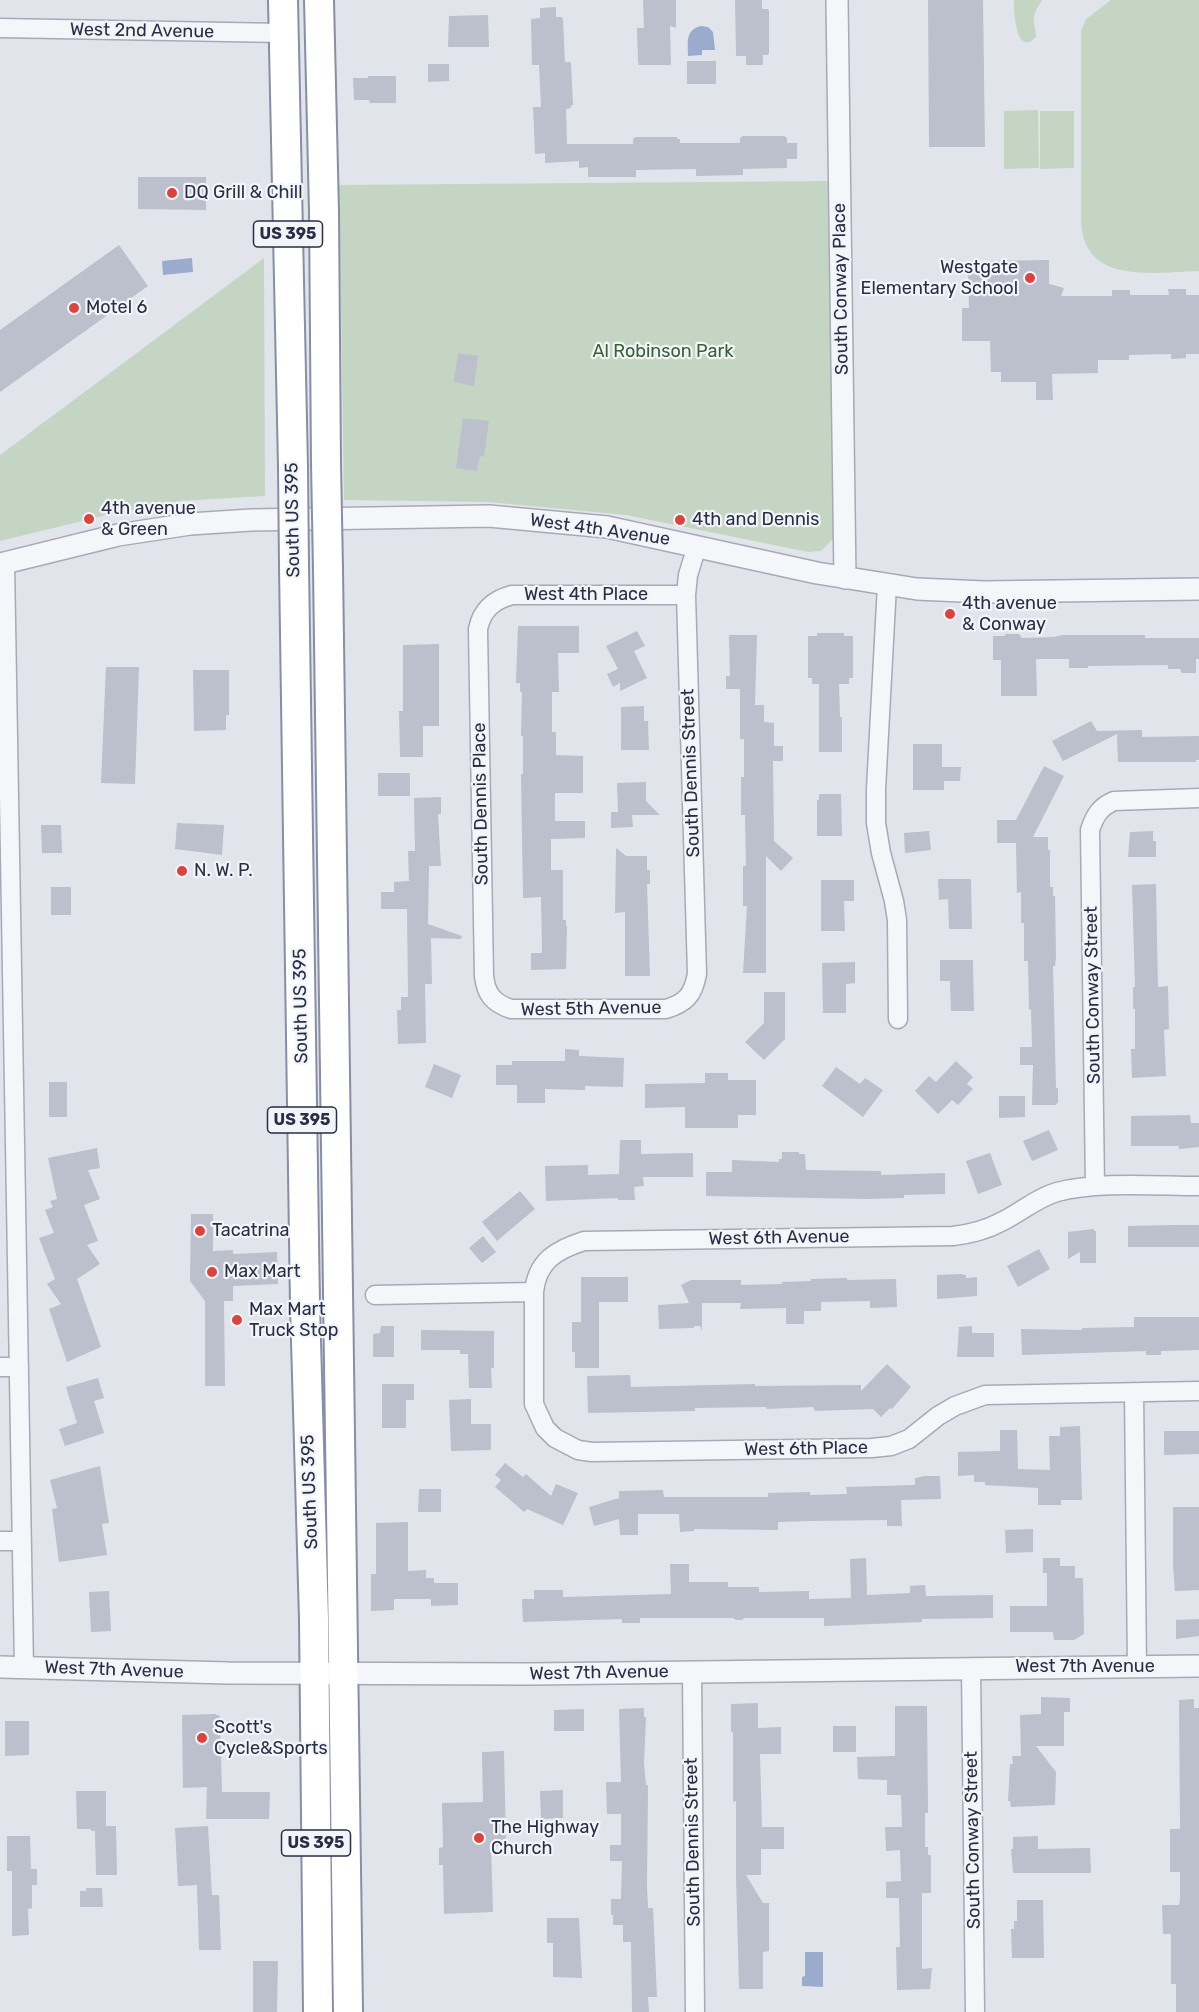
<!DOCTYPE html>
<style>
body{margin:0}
canvas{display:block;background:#e2e4eb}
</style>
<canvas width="1199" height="2012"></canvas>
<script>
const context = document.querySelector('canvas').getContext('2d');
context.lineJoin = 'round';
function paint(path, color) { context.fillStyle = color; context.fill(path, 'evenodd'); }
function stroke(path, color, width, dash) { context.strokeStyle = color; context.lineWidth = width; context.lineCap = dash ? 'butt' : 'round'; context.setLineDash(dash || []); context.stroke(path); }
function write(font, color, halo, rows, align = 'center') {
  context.font = font + ' Rubik,sans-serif'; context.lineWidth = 4.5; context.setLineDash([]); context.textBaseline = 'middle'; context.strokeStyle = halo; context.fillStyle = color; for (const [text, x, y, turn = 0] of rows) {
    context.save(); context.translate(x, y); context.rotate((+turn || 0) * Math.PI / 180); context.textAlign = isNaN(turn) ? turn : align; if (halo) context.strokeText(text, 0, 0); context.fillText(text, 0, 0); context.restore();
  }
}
paint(new Path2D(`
 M1014 0H1042C1030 20 1034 15 1036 37L1030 42C1026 42 1024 43 1021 39 1016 33 1013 8 1014 0Z
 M1111 0H1199V271C1155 272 1084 286 1081 222V31L1086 19Z
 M1038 110 1039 168 1004 169V111Z
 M1040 111H1074V168L1040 169Z
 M829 181 835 537 821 551 808 552 626 515 488 502 344 500 339 185Z
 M264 258 265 496 180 501 107 515 0 541V455Z`), '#c4d6c3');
paint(new Path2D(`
 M701 26 708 27 713 32 715 50H702V55L688 56C688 42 685 30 701 26Z
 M192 258 193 272 163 275 162 261Z
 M805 1952H823V1987L802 1986V1977L805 1976Z`), '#9babce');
paint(new Path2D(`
 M643 0H676V28L670 26 671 65H639L638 62 637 28H644Z
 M735 0H762V9H768L769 11V53L768 55H763V65H746V56H736Z
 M928 0H983L985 147H929Z
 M556 7V17H562L563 20 565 62H571L573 105H571V108L566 109 567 144H633V139L636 137H677V139H680V143H740V138L743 136H784L787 138V143H797V159H787V168L743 169V175L696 176V169L636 170V177H588V167L579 168V161L545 163V153L535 154 533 107H541L539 65H532L531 19 540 18V8Z
 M488 15 489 47H448L449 16Z
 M687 61H716V84H687Z
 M428 64H449V81L428 82Z
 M368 76H396V103H370L369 100H354L353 78H368Z
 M138 177H206V210L138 209Z
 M119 245 148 286 0 392V330Z
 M1049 260V284L1064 288 1061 296H1112V290H1130V295H1169L1168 289H1186V295H1199V354H1186V358L1171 359V354L1129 355V360H1098V373L1052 374 1053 400H1036V382H1001V372H991L990 341H962V308H969L968 274 984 273V261Z
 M458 353 478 356 474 386 454 382Z
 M463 418 489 421 484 457 480 456 477 471 456 468Z
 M518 626H579V653H558L559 692H552V732H556V755L583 756V793H555V821H585V838L551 839V870H563V920H566V926H567L566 969 531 970V953H542L541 897 523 898 521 774H523V736H521L522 692H520V683H516Z
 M637 631 645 646 634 651 647 678 620 691V683L613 687 607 674 618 669 606 646Z
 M817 633H844V636H853V678H849V684H839L840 717H842V752H819V684H812V678H808V636H817Z
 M1005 634H1019L1022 638 1054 637 1063 635H1145V638H1199V659H1196V673H1182L1180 669H1168V665L1088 666V668H1069V659H1036L1037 696H1001V660H993V636H1005Z
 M729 635H757L755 705H764V722L774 723V746H783V761H773L774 841 793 858 781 871 766 856V973H743L747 906H743V866H746L745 815H741V777H744V739H740V689H726V676H730Z
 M439 644V726H423V757H400L399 711H403V645Z
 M106 667H139L135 784 101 783Z
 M193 670H229V715H226V730L194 731Z
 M644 706V721H648L649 750H621V707Z
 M1091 721 1097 731 1142 730V737L1199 736V760H1196V762H1118L1117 734 1063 761 1052 741Z
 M913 744H942V767H961L960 781H944V790H913Z
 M1044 766 1064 776 1033 837H1048V850H1050V887H1053V896H1055L1056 957 1055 966H1053L1056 1088H1058V1102L1056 1105H1032L1033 1065H1020V1047H1032L1031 1009 1029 1010 1028 961H1024V923H1021V892L1017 893 1016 843H997V820H1016Z
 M378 773H410V796H378Z
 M646 782V801L660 815H632L633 827 611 828V812H618L617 783Z
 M819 794H841L842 836H817V800H819Z
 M441 797V814H438L441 866H429L428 924 462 936 461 939 431 938 432 984H425L426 1043 398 1044 397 1010H401V997H408L407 909H381V892H394V882L409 881 408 851H415L414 798Z
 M177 823 224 825 222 855 175 849Z
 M41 825H61L62 853H42Z
 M929 831 931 850 905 853 904 833Z
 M1153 831V841H1156V857H1128L1130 832Z
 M616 848 626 856H647V870H650V884H647L650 976H625V912L615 913Z
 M938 879H971L972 929H949L948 899 939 900Z
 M821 880H854V901H844L845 931H821Z
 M1156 884 1158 987 1168 986 1169 1029 1164 1030 1166 1076 1132 1078 1131 1049H1135V1009H1133V987H1135L1132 885Z
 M51 887H71V915H51Z
 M940 960H973L974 1011H951L950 981H940Z
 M855 962V983L846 984V1013H823L822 963Z
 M764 992H785V1039L764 1060 745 1042 764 1023Z
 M565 1049 579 1050V1056L624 1058 623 1087 585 1086V1090L545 1089V1103H517V1085H496V1065H512V1061H565Z
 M956 1061 973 1077 967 1084 973 1089 958 1105 952 1100 938 1114 915 1091 929 1076 936 1082Z
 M434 1064 461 1075 452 1098 425 1087Z
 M836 1067 860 1084 865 1078 883 1090 863 1117 822 1086Z
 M705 1073H728V1080H756V1115H738V1128H685V1107L645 1108V1084L705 1083Z
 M49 1082H67V1117H49Z
 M999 1096H1025V1117L999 1118Z
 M1190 1115 1191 1123H1199V1147L1179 1149V1146H1131V1116Z
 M1049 1130 1058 1150 1032 1161 1023 1141Z
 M620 1140H641V1154L693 1153V1177H643L644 1186 634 1187 635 1200H618V1198L546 1201 545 1166 588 1165V1175L619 1174Z
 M97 1148 100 1168 88 1170 100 1199 84 1205 98 1241 87 1245 100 1264 77 1279 101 1347 67 1362 49 1309 61 1304 47 1284 55 1279 39 1238 54 1233 45 1210 53 1207 50 1201 57 1199 48 1158Z
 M782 1152H799V1154H805L806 1170 881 1171V1175L945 1173V1194L904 1195V1198L867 1199 706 1196V1172H732V1160L779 1162V1159H782Z
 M990 1153 1002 1185 978 1194 966 1161Z
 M520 1191 535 1209 497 1241 482 1222Z
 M191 1214H213V1251L233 1250V1254L277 1252 278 1284 233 1286V1301H224L225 1386H205V1301L190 1281Z
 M1175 1225H1199V1247H1128V1226Z
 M1094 1229V1231H1096V1263H1080V1252L1068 1259V1232Z
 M483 1236 496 1252 482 1263 469 1248Z
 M1039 1249 1050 1269 1018 1287 1007 1266Z
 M961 1274 966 1275V1278L977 1277V1296L937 1299V1275Z
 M581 1277H628V1302H599V1368H575V1352H572V1322H581Z
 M847 1278V1280L896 1279 897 1307 870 1308V1301L821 1302V1311H804V1324H786V1308L740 1309 741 1303H702V1331L700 1326H694V1328L659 1329 658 1305 689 1303 681 1285 691 1280H741V1285L782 1284V1282L811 1281V1279Z
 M1134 1317H1199V1350L1161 1351V1355H1146V1351L1022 1355 1021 1329 1082 1330V1328L1134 1327Z
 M381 1326H394V1357H373V1334L380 1333Z
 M972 1326V1333H994V1357H957L959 1327Z
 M421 1330 494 1331V1368H491L492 1388H469L468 1354H460V1350H421Z
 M887 1364 911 1387 892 1409 890 1408 881 1417 873 1409 815 1411 813 1407 767 1409 766 1407 695 1408V1411L588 1413 587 1376 630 1375 631 1387 755 1384V1386L861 1385V1391Z
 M98 1378 104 1398 94 1401 104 1433 65 1446 59 1429 77 1423 66 1387Z
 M382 1384H414V1400H406V1428H382Z
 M471 1399V1424H491V1450L451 1451 449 1400Z
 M1080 1426 1082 1500H1061V1505H1038V1488L985 1485V1482H974V1475L958 1476V1452L1000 1451V1430H1017L1018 1469 1050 1470 1049 1436H1060V1427Z
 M1164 1431H1199V1454L1164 1455Z
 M505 1463 523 1477 526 1474 551 1496 556 1484 578 1493 563 1525 527 1509 524 1512 495 1487 501 1480 495 1475Z
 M100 1466 109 1523 102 1524 107 1555 59 1562 52 1509 57 1508 50 1480Z
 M925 1476H940L941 1499 901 1500 902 1526H887V1520L811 1521 778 1522V1530L694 1529V1531L680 1532 679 1514H638V1535H620L619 1519 594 1526 589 1507 619 1498V1491L663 1490 664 1497H768V1493L810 1492V1495L847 1494 846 1487 915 1485V1478Z
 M419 1489H441V1512H418Z
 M1173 1507H1199V1590L1175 1591 1173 1565Z
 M408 1522V1571L426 1570V1578H434V1583H458V1605L431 1606V1599H394V1610L371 1611V1574H376V1523Z
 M1033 1529V1552L1006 1553 1005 1530Z
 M866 1558 867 1595 910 1593V1586L925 1585 926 1596 993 1595V1618L922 1619V1622L824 1626V1618H744L742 1620H736L733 1618H640V1623H622V1619L523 1622 522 1599H534V1590H563V1597L671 1594 670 1564H689V1582H728V1587H759V1592L809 1591V1599L851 1598 850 1559Z
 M1043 1558H1060V1566H1075V1578H1083L1084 1634 1074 1640H1054L1053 1632H1010V1606H1047V1573H1043Z
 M109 1591 111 1631 91 1632 89 1592Z
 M1199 1619V1636L1176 1639V1620Z
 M1041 1697 1070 1698V1712H1064V1746H1036L1056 1772 1055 1805 1011 1807 1010 1801H1008L1010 1764H1013L1012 1756H1021L1020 1715 1041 1714Z
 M1194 1699V1708H1199V2012H1176V1984H1171V1934H1163L1162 1905H1179L1180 1899V1872H1170V1829H1180L1179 1700Z
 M758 1703V1728L781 1727V1754H760L762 1827H784V1849H761V1875H746L763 1903H769V1951L763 1952V1989H739L736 1875V1801L733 1802V1732H731V1704Z
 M895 1706H927L928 1813H925V1847H928V1855H931V1893H922V1969L932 1968 930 1989 897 1990 896 1947H900L899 1898H886V1882L901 1881 900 1850 886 1851 885 1827H902L901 1795H887V1780L858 1779 857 1757 895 1756Z
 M644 1708V1717H646L644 1763 646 1785H648L647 1886 648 1908H653L657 1997H648L649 2012H632L631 1942H623V1925H613V1915H611V1899H621L622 1861H610V1845H621V1814H607L606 1782H621L619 1709Z
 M584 1709V1731H554V1710Z
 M215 1714 220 1716 222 1792H270L269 1819H206L207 1787 183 1788 182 1715Z
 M5 1721H29V1755L5 1756Z
 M833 1726H856V1752H833Z
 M504 1751 506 1846H491L493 1912 444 1914 443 1865H439V1848L443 1847 442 1803 483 1802 482 1752Z
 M563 1790V1818L541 1819 540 1791Z
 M76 1791H106V1826H116L117 1875H96L95 1831H91V1829H77Z
 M208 1826 212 1895H219L221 1950H199L197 1885 178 1886 175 1828Z
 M7 1836H30L31 1869H37V1885H32V1908L28 1909 29 1935 12 1936V1871H7Z
 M1038 1836V1849L1090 1848 1091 1873H1013L1011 1849H1013V1837Z
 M86 1888H102L103 1907H80V1891H86Z
 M1017 1900H1043L1044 1958H1012L1011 1929H1014V1921H1017Z
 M547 1918H579L582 1978 553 1977V1943H547Z
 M253 1961H278L277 2012H253Z`), '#bcbfcc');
const minor = new Path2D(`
 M0 28 283 33
 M5 563 24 1668
 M887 585 876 789V823L881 853 894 901 897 920 898 1019
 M686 595H512C493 600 482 610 478 629L484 976C486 994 493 1003 511 1009H666C686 1003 693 995 697 974L686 595 688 575 697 546
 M1095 1186 1090 830C1095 815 1100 807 1114 801L1199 798
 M534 1292V1404L545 1428 555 1438 578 1450 592 1452 872 1448 891 1446 909 1439 938 1416 955 1406 985 1395 1199 1391
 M375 1295 534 1292C537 1261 556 1250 584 1241L953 1236C970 1234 986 1230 1001 1222 1020 1213 1036 1198 1057 1192 1097 1181 1157 1186 1199 1186
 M0 1367H19
 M1134 1392 1137 1667
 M0 1541H22
 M971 1668 975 2012
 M692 1672 695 2012`);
const tertiary = new Path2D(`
 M837 0 845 578
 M0 564 118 535 190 524 251 520 489 516 607 527 817 573 917 589 984 592 1199 589
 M0 1667 228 1673 530 1674 1199 1666`);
const trunk = new Path2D(`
 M283 0 293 467
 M319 0 324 212 326 463
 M294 566 305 1306 314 1619 318 2012
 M328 569 348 2012`);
stroke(minor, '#a7aab6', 21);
stroke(tertiary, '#a7aab6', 24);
stroke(trunk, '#888ea3', 32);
stroke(minor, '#f5f6f9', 18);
stroke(tertiary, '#f5f6f9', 21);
stroke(trunk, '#fff', 28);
const trunkBridge = new Path2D(`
 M326 463 328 569
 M293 467 294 566`);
stroke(trunkBridge, '#888ea3', 32, []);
stroke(trunkBridge, '#fff', 28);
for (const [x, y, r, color] of [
 [172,193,6,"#d84440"],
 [1030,278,6,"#d84440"],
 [74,308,6,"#d84440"],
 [89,519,6,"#d84440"],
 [680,520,6,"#d84440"],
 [950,614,6,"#d84440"],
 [182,871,6,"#d84440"],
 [200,1231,6,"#d84440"],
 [212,1272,6,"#d84440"],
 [237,1320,6,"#d84440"],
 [202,1738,6,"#d84440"],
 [479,1838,6,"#d84440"]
]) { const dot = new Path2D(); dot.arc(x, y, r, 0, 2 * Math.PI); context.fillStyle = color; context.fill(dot); stroke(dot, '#f2f4f8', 2); }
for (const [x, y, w] of [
 [288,234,69],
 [302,1120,69],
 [316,1843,69]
]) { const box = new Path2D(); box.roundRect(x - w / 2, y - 13, w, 26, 4.5); context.fillStyle = '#f2f4f8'; context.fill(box); stroke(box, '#292e45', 1.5); }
write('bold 16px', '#292e45', null, [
 ["US 395",288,234],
 ["US 395",302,1120],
 ["US 395",316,1843]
]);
write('18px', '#292e45', '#f2f4f8', [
 ["West 2nd Avenue",142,31,1],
 ["South Conway Place",841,289,-91],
 ["South US 395",293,520,-91],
 ["West 4th Avenue",600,530,8],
 ["West 4th Place",586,595],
 ["South Dennis Street",691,773,-92],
 ["South Dennis Place",481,804,-91],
 ["South Conway Street",1093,995,-91],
 ["South US 395",301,1006,-91],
 ["West 5th Avenue",591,1009,-1],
 ["West 6th Avenue",779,1238,-1],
 ["West 6th Place",806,1449,-1],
 ["South US 395",310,1492,-92],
 ["West 7th Avenue",1085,1667],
 ["West 7th Avenue",114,1670,2],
 ["West 7th Avenue",599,1673,-1],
 ["South Conway Street",973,1840,-91],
 ["South Dennis Street",693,1842,-91]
]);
write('18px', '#292e45', '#f2f4f8', [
 ["DQ Grill & Chill",184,193],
 ["Westgate",1018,268,"right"],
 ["Elementary School",1018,289,"right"],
 ["Motel 6",86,308],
 ["4th avenue",101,509],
 ["& Green",101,530],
 ["4th and Dennis",692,520],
 ["4th avenue",962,604],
 ["& Conway",962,625],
 ["N. W. P.",194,871],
 ["Tacatrina",212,1231],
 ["Max Mart",224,1272],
 ["Max Mart",249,1310],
 ["Truck Stop",249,1331],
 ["Scott's",214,1728],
 ["Cycle&Sports",214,1749],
 ["The Highway",491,1828],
 ["Church",491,1849]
], 'left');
write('18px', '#366235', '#f2f4f8', [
 ["Al Robinson Park",663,352]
]);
</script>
